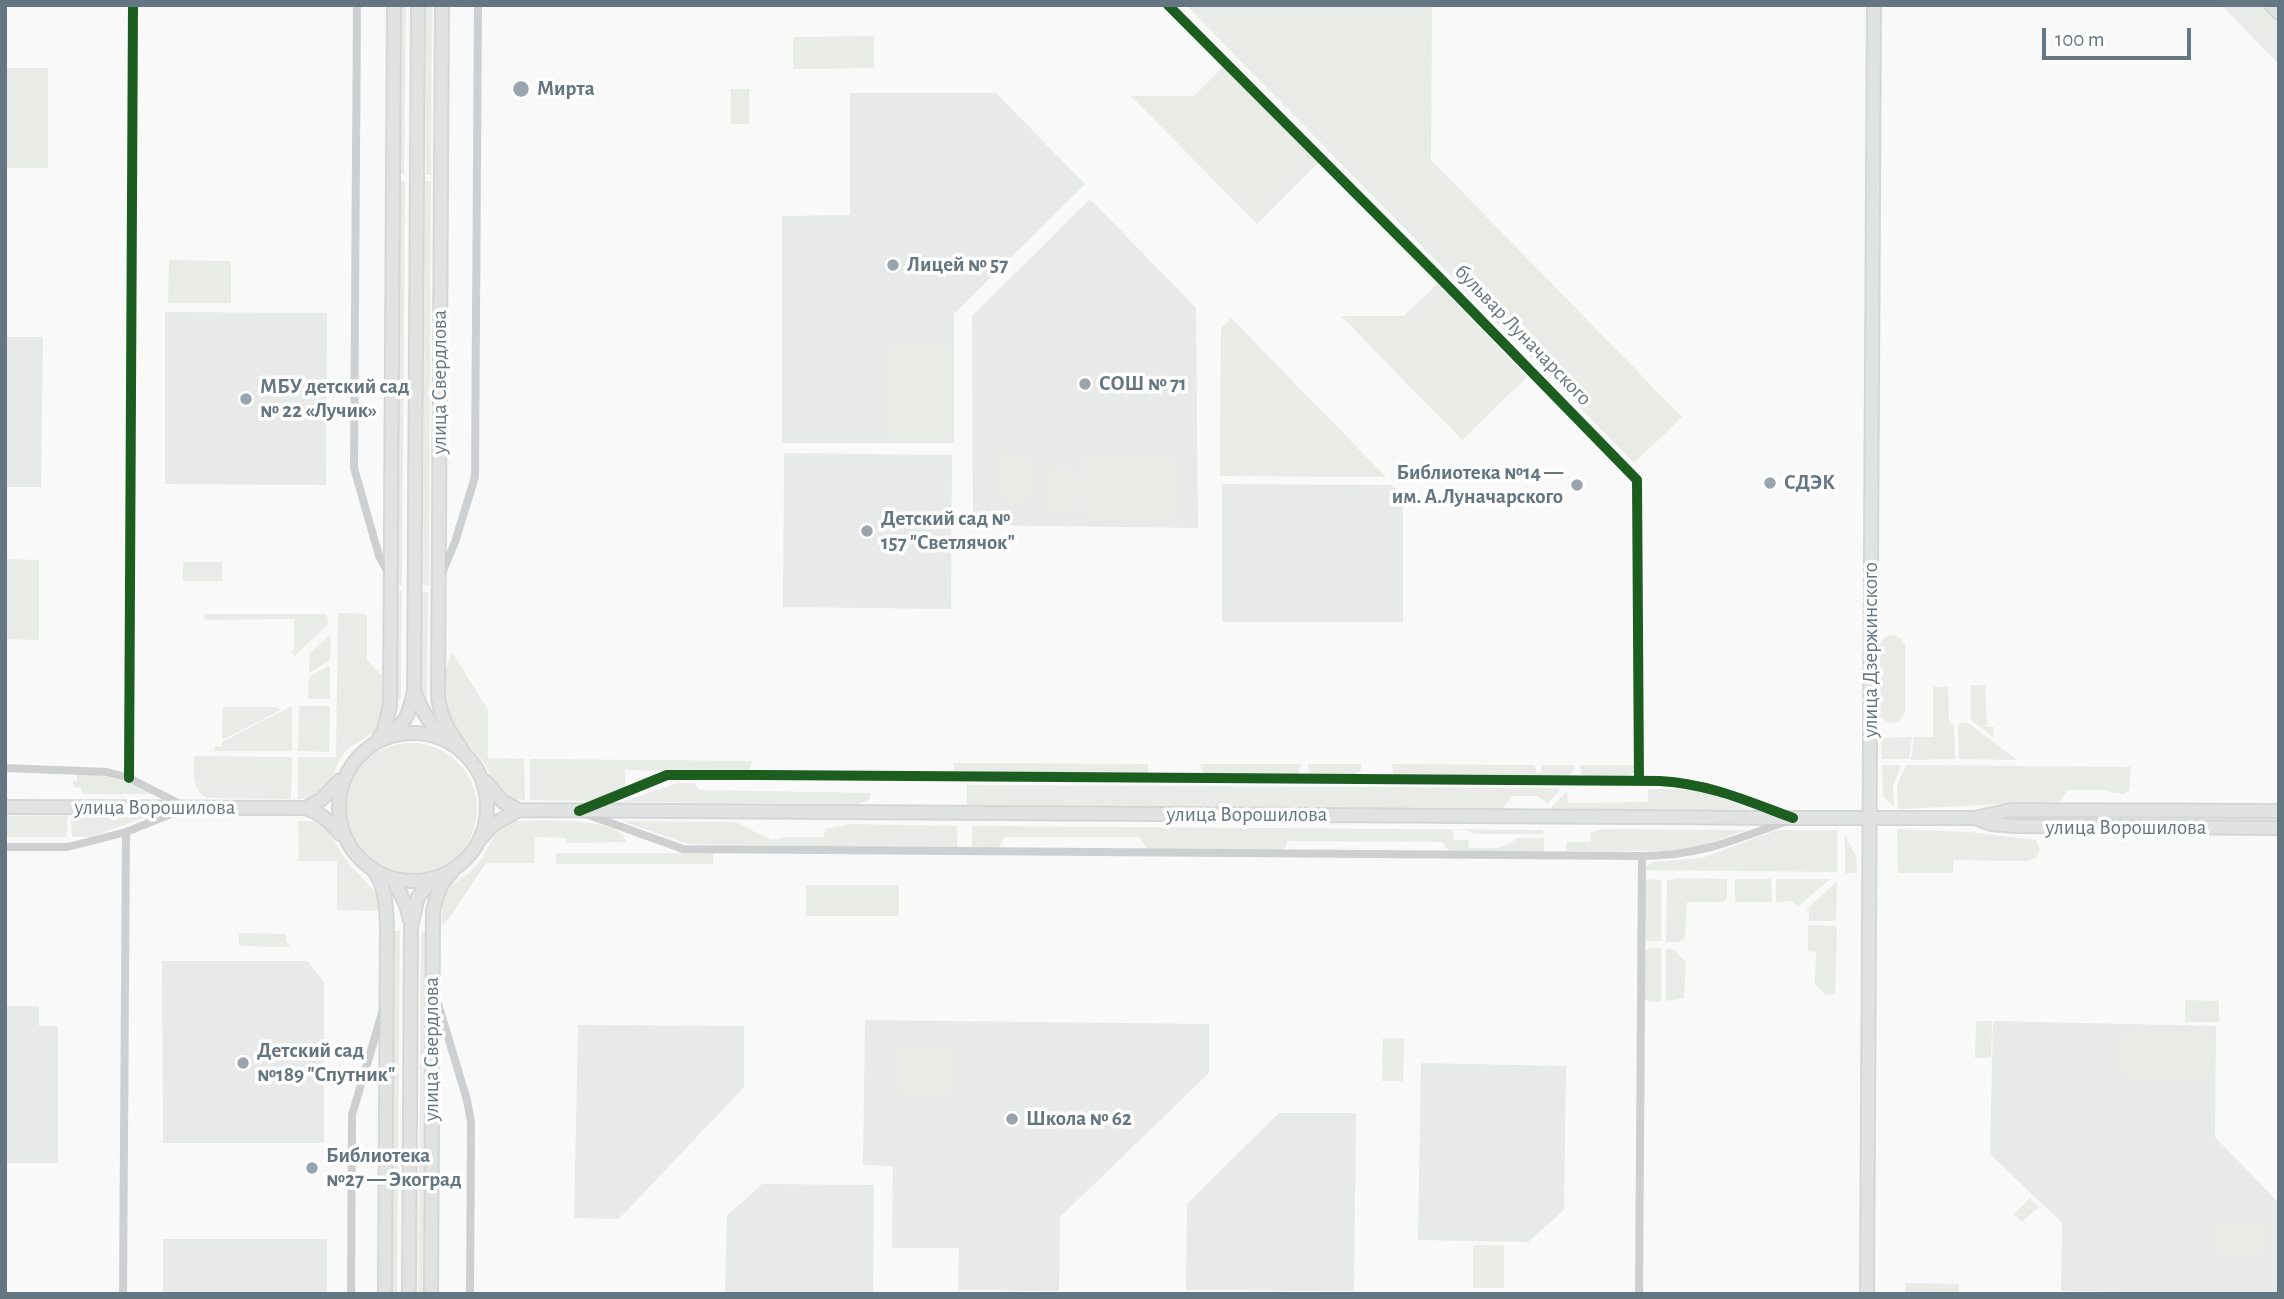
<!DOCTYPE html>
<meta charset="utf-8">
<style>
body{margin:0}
#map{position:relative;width:2284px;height:1299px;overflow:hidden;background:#f9f9f9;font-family:"Alegreya Sans",sans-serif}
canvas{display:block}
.frame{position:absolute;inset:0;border:7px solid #657683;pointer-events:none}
.scale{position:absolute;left:2042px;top:28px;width:149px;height:32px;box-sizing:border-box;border:4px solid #657683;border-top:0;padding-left:9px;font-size:21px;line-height:24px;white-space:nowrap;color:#657683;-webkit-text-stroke:5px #fff;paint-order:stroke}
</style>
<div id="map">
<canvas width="2284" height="1299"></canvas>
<div class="frame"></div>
<div class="scale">100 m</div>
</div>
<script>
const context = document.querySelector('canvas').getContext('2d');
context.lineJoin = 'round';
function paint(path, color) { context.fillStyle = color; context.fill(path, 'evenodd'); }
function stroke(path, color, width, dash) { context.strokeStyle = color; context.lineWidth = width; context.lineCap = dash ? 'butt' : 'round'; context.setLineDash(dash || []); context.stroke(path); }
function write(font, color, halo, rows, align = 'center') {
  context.font = font + ' "Alegreya Sans",sans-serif'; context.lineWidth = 7; context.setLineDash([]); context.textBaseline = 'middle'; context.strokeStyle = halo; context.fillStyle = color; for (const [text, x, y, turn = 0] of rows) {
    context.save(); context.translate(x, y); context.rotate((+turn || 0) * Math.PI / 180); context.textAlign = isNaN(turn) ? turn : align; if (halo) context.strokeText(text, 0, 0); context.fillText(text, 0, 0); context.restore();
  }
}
paint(new Path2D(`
 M850 93H996L1085 184 954 314V443H782V216L850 215Z
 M1090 199 1196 308 1198 528 973 525 972 316Z
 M165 312 327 313 326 485 165 484Z
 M5 337H43L41 487H5Z
 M784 453 952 455 951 609 783 607Z
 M1222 484 1392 485 1403 497V622H1222Z
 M162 961H307L324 982V1143H163Z
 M5 1006H39V1026H58V1163H5Z
 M865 1020 1209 1024V1073L1060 1217 1059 1291 958 1290 959 1248H892L893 1166 863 1165Z
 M1993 1021 2216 1026 2215 1137 2279 1203V1294L2061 1291 2062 1223 1990 1154Z
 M578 1025 744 1026V1087L619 1219 574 1218Z
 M1421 1063 1566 1066 1564 1210 1528 1242 1418 1240Z
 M1279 1113H1356L1354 1291 1186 1290 1187 1204Z
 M762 1184 874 1185 873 1294H725L727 1216Z
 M163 1239H327V1294H163Z`), '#e8e9e9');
paint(new Path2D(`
 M400 5H406L404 174H398Z
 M426 5H432L431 175H426Z
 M1186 5H1432L1431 160 1682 417 1634 463Z
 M2221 5H2260L2279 24V64Z
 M874 36V68L793 69V37Z
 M1223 67 1318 163 1257 224 1131 96H1194Z
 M5 68H48V168H5Z
 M731 89H749V124H731Z
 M399 181H405L402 585H397Z
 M425 181H431L429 586 423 585Z
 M169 260 231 261V303H168Z
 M1437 284 1527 377 1462 440 1341 316H1404Z
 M1231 318 1386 477 1220 476 1221 328Z
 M891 347H949V440L890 439Z
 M1002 455H1028V499H1002Z
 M1084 457 1174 458 1173 517 1083 516Z
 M1051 468H1077L1076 513H1051Z
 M5 559 39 560V640L5 639Z
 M183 562H222V581H183Z
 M396 591H402L401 697 398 701 396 697Z
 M422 592H428L427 698 424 702 422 698Z
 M338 613 367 614V660L382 676C381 691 385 712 378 726 374 735 353 743 344 753 335 765 333 781 324 793 318 800 307 799 298 799V757H336Z
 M205 614H326L329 623 295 656 291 652 294 649V619L206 620 204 617Z
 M331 634 330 660 309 673 310 653Z
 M1891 635 1901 638 1905 645V713L1899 721 1890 723 1880 717V644L1884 637Z
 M452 652 488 710V758L524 759 525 800 510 799 502 795 482 760 454 729 445 715 442 680Z
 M330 665V699H308L309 677Z
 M1971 685H1985L1987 727H1994L1993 737 1971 720Z
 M1933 687H1948L1949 722 1954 726 1955 759 1911 760 1914 737H1933Z
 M292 706V751H214L215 747H222V742Z
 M299 706H330L329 752 298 751Z
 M223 707H275L281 710 222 740Z
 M1960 723H1968L2017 760 1959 759 1958 726Z
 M1912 737 1909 759H1882L1881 738Z
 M345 809a66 66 0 1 1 132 0a66 66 0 1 1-132 0Z
 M194 756 292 757 291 799 207 798C191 789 194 772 194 756Z
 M530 759 752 761 750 771 744 773 625 770V791L588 801 530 800Z
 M954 763 1148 764V774H954Z
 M1200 764H1301L1298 775 1203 774Z
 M1308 764H1361V770L1356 775H1312L1309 773Z
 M1392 764 1535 765 1536 772 1541 773V765H1574V770L1567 777 1393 776Z
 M1580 765H1634V772L1629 777H1586L1581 774Z
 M1882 765H1901L1893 786 1894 807 1883 796Z
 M1906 765 2131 767 2129 790 2125 794 2109 792 2108 790H2068L2060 801 1902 809 1898 808 1897 786Z
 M77 773C104 773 130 782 154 794H82L81 788 73 787V781H77Z
 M678 783H694L699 790 870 793V799L859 804 621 802Z
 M967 785 1561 788 1548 804 1538 796H1512L1503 808 967 806Z
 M1648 789C1690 789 1709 789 1748 809H1552V806L1567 792 1568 803 1648 802Z
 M5 816H67V837H5Z
 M71 816H148L91 837H72Z
 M2035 818H2120V824L2004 820Z
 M2127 818 2279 819V824H2127Z
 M298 821H313L325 827 348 863 378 895 380 911 337 910V861H299Z
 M511 821C532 821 623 815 626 842L567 843 566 838 535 837 534 863H486L450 917 442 925C442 915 440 901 445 893 452 882 466 877 474 868 489 853 491 831 511 821Z
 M622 821 735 822 771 840 787 837H824L825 829 850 824 957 826V848L688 844Z
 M972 826 1543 830V834H1474L1467 830H1453L1454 840H1468L1469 848C1485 848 1506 851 1517 838H1544V851H1453L1447 849 1443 842 1287 841 1286 847 1281 849 1148 850 1139 837H1005L998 849 972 848Z
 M1604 829 1747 830 1697 847 1667 851H1567L1566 842H1591L1590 833Z
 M1897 829 1969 832 2036 840 2040 850 2036 858 2027 861 1953 860V873H1898Z
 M1777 830H1837V872L1645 870 1647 865 1654 862 1702 858Z
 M1845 835 1856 856 1857 873H1845Z
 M556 853H713V864H556Z
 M1680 878 1727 879V898L1723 902H1687L1685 938 1678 942H1666L1667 880Z
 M1644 879 1661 880V941H1648L1644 936Z
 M1735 879H1771L1772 902H1735Z
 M1776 879H1830L1798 907 1792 901 1776 902Z
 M1837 881 1836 921H1809V913L1806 910Z
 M806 885H899V916H806Z
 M1808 925 1837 926 1835 995 1825 994 1815 984 1816 952 1808 951Z
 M395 931H400L397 1294H392Z
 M421 931 426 932 423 1294H418Z
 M239 933 286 934V943H289V947L241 946 239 944Z
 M1650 948H1661V1001L1649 1002 1644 999 1645 951Z
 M1666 948 1674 950 1686 962 1684 998 1666 1001Z
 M2185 1000 2219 1001V1022H2185Z
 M1976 1021H1992L1991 1058H1975Z
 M2130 1032 2205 1033 2212 1040C2212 1055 2217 1073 2200 1077L2130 1076 2122 1068V1038L2125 1033Z
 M1383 1038 1404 1039 1403 1081H1382Z
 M899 1047H953L952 1092H899Z
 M2030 1198 2039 1207 2022 1222 2014 1214Z
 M2217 1225 2264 1226V1252L2216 1251Z
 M1473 1245H1504V1288H1473Z
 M1905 1283 1959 1284V1294H1905Z`), '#e8ebe6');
const secondary = new Path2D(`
 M442 5 438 697C441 719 450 733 463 751
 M2271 5 2279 13
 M414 691C421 709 429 724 443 737
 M339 807a74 74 0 1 1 148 0a74 74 0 1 1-148 0Z
 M386 736C406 725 410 712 414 690L418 5
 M377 741 384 730 390 706 394 5
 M485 781 503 802 519 810
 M5 807 306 808C321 814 330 821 340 834
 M306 808 322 799 340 780
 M1975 818 1991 824 2013 826 2279 828
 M481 838 494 824 519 810 1793 818H1974L2012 810 2279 811
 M374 871C386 887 386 908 387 927L385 1294
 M393 879 406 905 410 920
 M409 1294 411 927 418 897 433 879
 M431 1294 433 911C436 897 440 883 451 873
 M1867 1294 1874 5`);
stroke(secondary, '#d5d6d7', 16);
stroke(new Path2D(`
 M357 5 354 468 379 556 389 574
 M1168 5 1438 276 1637 480 1639 781
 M442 573 455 542 475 477 478 5
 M5 768 107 772 129 778 182 805
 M129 778 133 5
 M587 808 667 775H759L1660 781C1707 784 1740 798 1783 815
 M583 813 683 849 1642 856C1699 856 1734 840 1787 821
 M5 847H68L126 832 181 810
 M436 997 467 1100 471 1122 470 1294
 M123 1294 126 832
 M351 1294 352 1115 383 1010
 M1639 1294 1642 856`), '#cecfd0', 8);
stroke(secondary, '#e1e2e2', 12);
stroke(new Path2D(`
 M1168 5 1438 276 1637 480 1639 781
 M129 778 133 5
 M579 811 667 775H759L1660 781C1710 784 1747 801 1793 818`), '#1b5e20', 10);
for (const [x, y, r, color] of [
 [521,89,9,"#99a4ac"],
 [893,265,7,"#99a4ac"],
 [1085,384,7,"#99a4ac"],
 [246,399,7,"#99a4ac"],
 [1770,483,7,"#99a4ac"],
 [1577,485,7,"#99a4ac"],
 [867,531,7,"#99a4ac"],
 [243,1063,7,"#99a4ac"],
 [1012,1119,7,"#99a4ac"],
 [312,1168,7,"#99a4ac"]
]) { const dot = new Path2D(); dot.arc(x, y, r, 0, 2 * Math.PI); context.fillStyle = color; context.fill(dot); stroke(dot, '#fff', 2.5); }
write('bold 21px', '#657683', '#fff', [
 ["Мирта",537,89],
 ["Лицей № 57",907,265],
 ["СОШ № 71",1099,384],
 ["МБУ детский сад",260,387],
 ["№ 22 «Лучик»",260,411],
 ["Библиотека №14 —",1563,473,"right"],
 ["им. А.Луначарского",1563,497,"right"],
 ["СДЭК",1784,483],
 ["Детский сад №",881,519],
 ["157 \"Светлячок\"",881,543],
 ["Детский сад",257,1051],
 ["№189 \"Спутник\"",257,1075],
 ["Школа № 62",1026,1119],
 ["Библиотека",326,1156],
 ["№27 — Экоград",326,1180]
], 'left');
write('21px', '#657683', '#fff', [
 ["бульвар Луначарского",1523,335,46],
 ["улица Свердлова",440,382,-90],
 ["улица Дзержинского",1871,650,-90],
 ["улица Ворошилова",155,808],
 ["улица Ворошилова",1247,815],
 ["улица Ворошилова",2126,828],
 ["улица Свердлова",432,1049,-90]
]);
</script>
